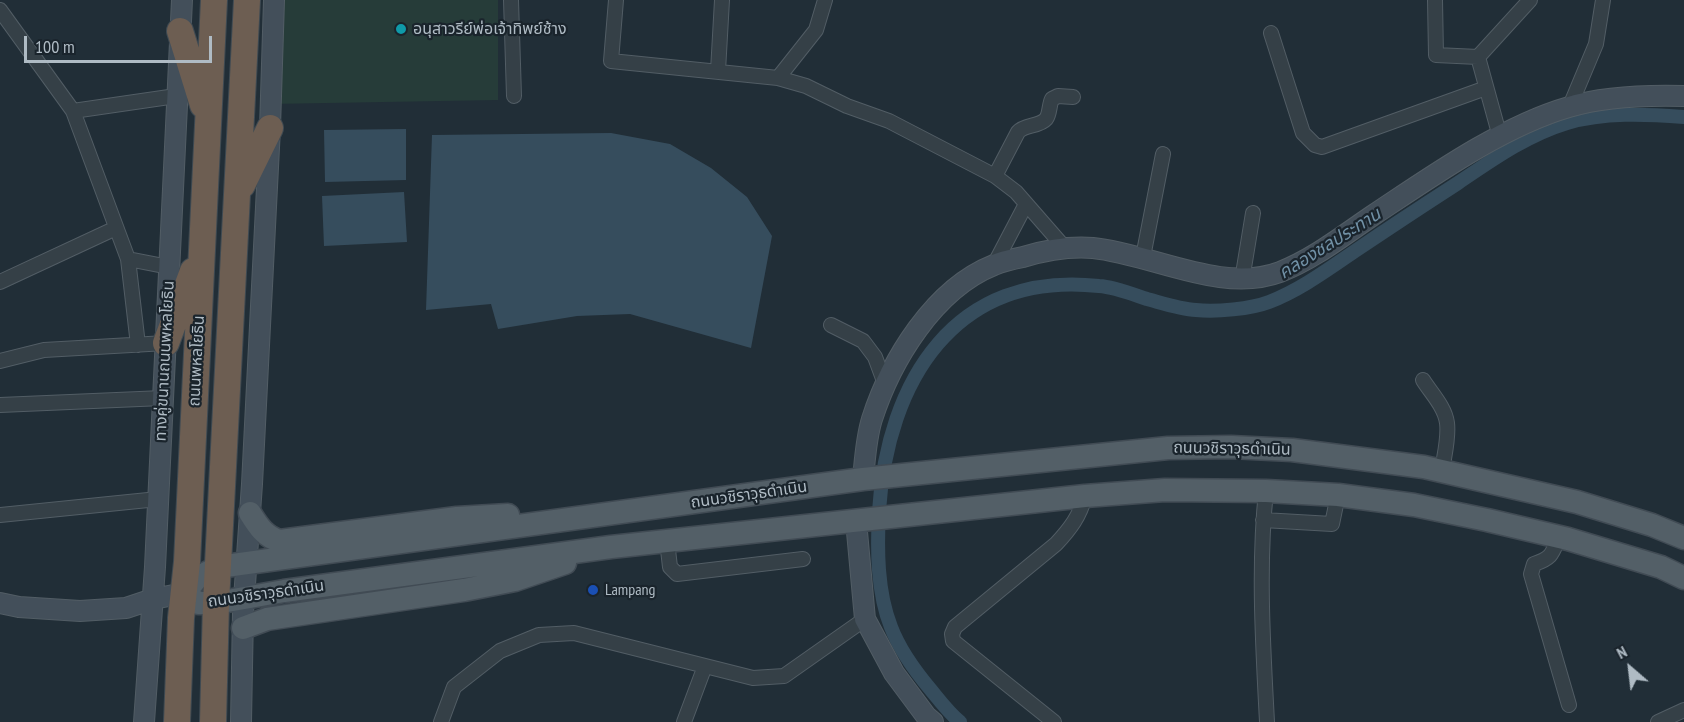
<!DOCTYPE html>
<meta charset="utf-8">
<style>
body{margin:0}
#map{position:relative;width:1684px;height:722px;overflow:hidden;background:#212e37;font-family:"PT Sans Narrow",sans-serif}
canvas{display:block}
.north{position:absolute;left:1600px;top:638px;width:60px;height:60px;-webkit-text-stroke:4px #1a242c;paint-order:stroke;rotate:332deg;font-size:16px;font-weight:700;line-height:24px;text-align:center;color:#afbbc4}
.north::after{content:'';display:block;margin:auto;width:21px;height:27px;background:#afbbc4;clip-path:polygon(50% 0,100% 100%,50% 72%,0 100%)}
.scale{position:absolute;left:24px;top:36px;width:188px;height:27px;box-sizing:border-box;border:3px solid #afbbc4;border-top:0;padding-left:8px;font-size:18px;line-height:21px;white-space:nowrap;color:#afbbc4;-webkit-text-stroke:4px #1a242c;paint-order:stroke}
</style>
<div id="map">
<canvas width="1684" height="722"></canvas>
<div class="north">N</div>
<div class="scale">100 m</div>
</div>
<script>
const context = document.querySelector('canvas').getContext('2d');
context.lineJoin = 'round';
function paint(path, color) { context.fillStyle = color; context.fill(path, 'evenodd'); }
function stroke(path, color, width, dash) { context.strokeStyle = color; context.lineWidth = width; context.lineCap = dash ? 'butt' : 'round'; context.setLineDash(dash || []); context.stroke(path); }
function write(font, color, halo, rows, align = 'center') {
  context.font = font + ' "PT Sans Narrow","Noto Sans Thai",sans-serif'; context.lineWidth = 4.5; context.setLineDash([]); context.textBaseline = 'middle'; context.strokeStyle = halo; context.fillStyle = color; for (const [text, x, y, turn = 0] of rows) {
    context.save(); context.translate(x, y); context.rotate((+turn || 0) * Math.PI / 180); context.textAlign = isNaN(turn) ? turn : align; if (halo) context.strokeText(text, 0, 0); context.fillText(text, 0, 0); context.restore();
  }
}
paint(new Path2D(`
 M274 0H498V100L270 104Z`), '#263c39');
paint(new Path2D(`
 M406 129V180L325 182 324 130Z
 M611 133 670 144 711 168 747 197 772 236 751 348 630 314 577 316 498 329 491 304 426 310 432 135Z
 M404 192 407 242 324 246 322 196Z`), '#364d5d');
stroke(new Path2D(`
 M960 722C949 713 940 701 931 690 915 671 900 651 891 627 877 592 877 549 879 511 887 381 955 270 1099 286 1115 287 1132 294 1147 299 1162 303 1180 309 1196 310 1216 312 1251 309 1269 302 1300 290 1327 270 1355 251 1389 228 1424 205 1458 183 1492 160 1527 135 1567 123 1604 112 1646 114 1684 117`), '#364d5d', 14);
const street = new Path2D(`
 M511 0 514 96
 M616 0 611 61 778 78 806 86 847 106 889 121 995 176 1016 192 1064 247
 M1435 0 1436 55 1478 57 1500 137
 M0 10 73 111 128 259 169 267
 M1271 33 1303 133 1315 145 1322 147 1486 88
 M1478 57 1530 0
 M718 71 722 0
 M778 78 816 30 825 0
 M1570 106 1596 44 1603 0
 M73 111 176 96
 M995 176 1018 132C1025 124 1039 127 1046 119 1050 114 1049 105 1052 99L1058 96 1073 97
 M1143 257 1163 154
 M128 259 138 345
 M994 265 1026 204
 M1242 280 1253 213
 M0 282 116 228
 M831 325 863 341 875 357 885 384
 M0 361 44 350 166 343
 M1423 380C1431 393 1445 407 1447 423 1449 438 1444 456 1442 471
 M0 405 163 398
 M1266 491C1258 567 1263 646 1267 722
 M0 515 158 499
 M1263 520 1332 524 1338 495
 M1559 537C1552 554 1552 558 1534 564L1531 574 1569 705
 M667 541 670 567 677 574 803 559
 M441 722 454 687 500 651 539 635 574 633 753 678 784 676 865 619
 M684 722 705 666
 M1054 722 953 641 952 634 955 627 1056 544C1070 529 1080 516 1085 496
 M1658 722 1684 710`);
const secondary = new Path2D(`
 M863 479C865 459 866 438 872 419 891 360 934 289 994 265 1003 261 1013 259 1023 257 1046 250 1068 246 1093 248 1152 254 1222 294 1280 272 1314 259 1345 234 1375 214 1432 176 1503 126 1569 107 1605 96 1646 95 1684 96
 M856 521 865 619 894 673 926 716 933 722
 M0 603 19 607 80 611 126 608 153 599 184 593
 M144 722 155 567 182 0
 M241 722 243 613 252 484 270 128 274 0`);
const primary = new Path2D(`
 M250 513C258 526 265 537 280 541L457 518 508 515
 M1684 538 1652 525 1577 502 1424 467 1292 450 1231 447 1168 448 863 479 218 567 197 578 184 593 198 603H216L284 591 611 547 1085 496 1165 490 1266 491 1338 495 1414 505 1487 520 1568 539 1661 567 1684 578
 M243 628 267 619 464 590 515 580 565 563`);
const highway = new Path2D(`
 M180 31 203 105
 M242 185 270 128
 M166 343 193 271
 M177 722 181 618 187 562 214 0
 M213 722 216 603 247 0`);
stroke(street, '#525d65', 16);
stroke(secondary, '#525d65', 22);
stroke(primary, '#414b54', 25);
stroke(highway, '#3f4a52', 28);
stroke(street, '#354047', 14);
stroke(secondary, '#434f5a', 20);
stroke(primary, '#535f67', 22);
stroke(highway, '#6d5e52', 26);
for (const [x, y, r, color] of [
 [401,29,6,"#0f9aa8"],
 [593,590,6,"#1a4fb4"]
]) { const dot = new Path2D(); dot.arc(x, y, r, 0, 2 * Math.PI); context.fillStyle = color; context.fill(dot); stroke(dot, '#1a242c', 2); }
write('16px', '#afbbc4', '#1a242c', [
 ["อนุสาวรีย์พ่อเจ้าทิพย์ช้าง",413,29],
 ["Lampang",605,590]
], 'left');
write('16px', '#afbbc4', '#1a242c', [
 ["ทางคู่ขนานถนนพหลโยธิน",165,361,-87],
 ["ถนนพหลโยธิน",197,361,-87],
 ["ถนนวชิราวุธดำเนิน",1232,449,1],
 ["ถนนวชิราวุธดำเนิน",749,495,-8],
 ["ถนนวชิราวุธดำเนิน",266,594,-8]
]);
write('italic 18px', '#7191a6', '#1a242c', [
 ["คลองชลประทาน",1330,244,-32]
]);
</script>
